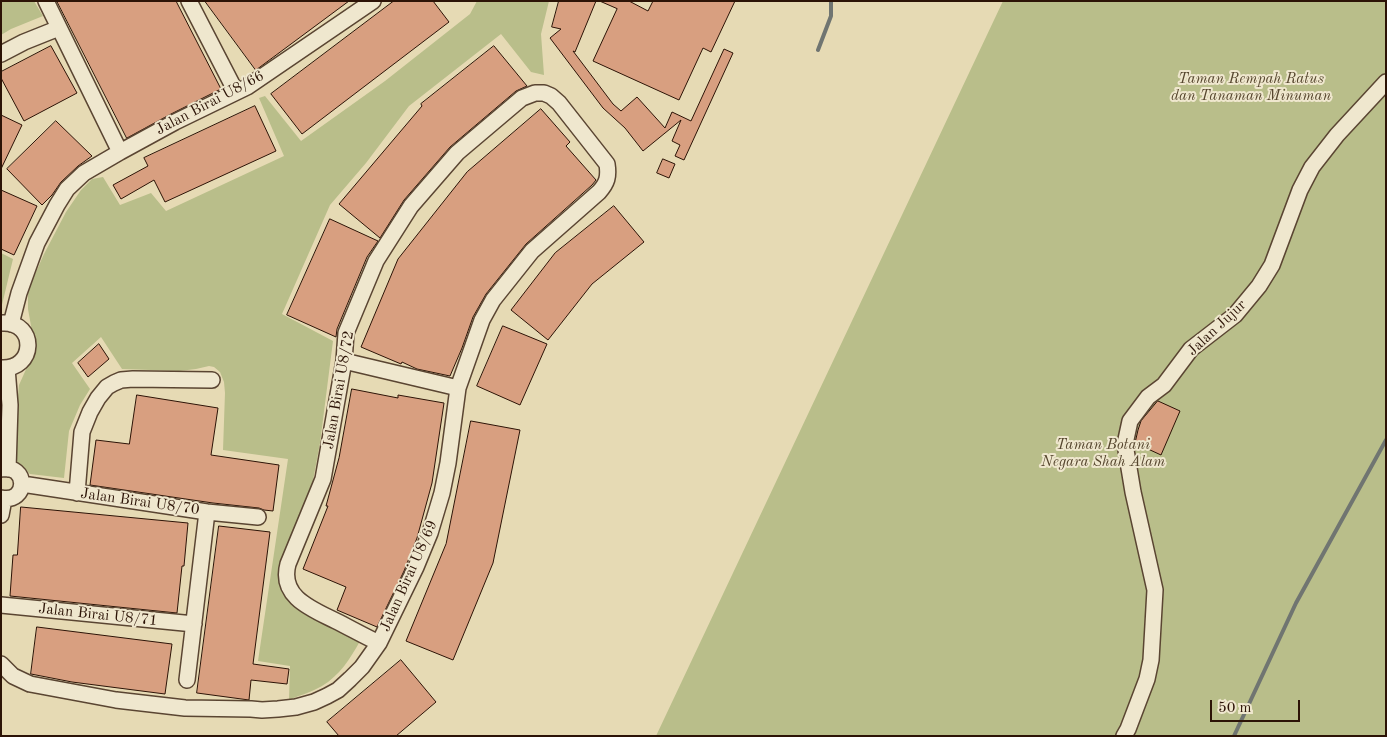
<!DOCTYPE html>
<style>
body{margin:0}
#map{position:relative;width:1387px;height:737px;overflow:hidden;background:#e6dab4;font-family:"Old Standard TT",serif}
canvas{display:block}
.frame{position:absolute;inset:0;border:2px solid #2c1306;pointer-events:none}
.scale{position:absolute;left:1210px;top:700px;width:90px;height:22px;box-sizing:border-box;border:2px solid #2c1306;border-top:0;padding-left:6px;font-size:15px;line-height:18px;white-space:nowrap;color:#2c1306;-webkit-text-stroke:4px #efe7ce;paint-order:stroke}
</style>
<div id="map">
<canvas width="1387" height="737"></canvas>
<div class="frame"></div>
<div class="scale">50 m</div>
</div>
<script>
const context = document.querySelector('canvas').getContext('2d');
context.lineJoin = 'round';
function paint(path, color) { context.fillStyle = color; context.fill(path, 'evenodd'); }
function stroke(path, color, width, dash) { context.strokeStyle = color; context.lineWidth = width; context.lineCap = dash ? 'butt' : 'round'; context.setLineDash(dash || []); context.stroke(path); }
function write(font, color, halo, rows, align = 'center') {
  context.font = font + ' "Old Standard TT",serif'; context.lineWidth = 4; context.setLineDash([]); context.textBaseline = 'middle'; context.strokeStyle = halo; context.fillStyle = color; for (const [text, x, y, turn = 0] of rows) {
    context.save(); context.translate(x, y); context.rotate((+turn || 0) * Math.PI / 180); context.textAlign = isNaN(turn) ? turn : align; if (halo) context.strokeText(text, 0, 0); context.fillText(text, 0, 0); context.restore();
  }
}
paint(new Path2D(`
 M1 1H34L43 16 11 29 1 35Z
 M477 1H549L541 34 544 75 531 72 501 34 409 106 366 163 330 205 282 314 333 341 320 443 312 486 286 550 279 578 283 592 290 602 360 641C350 659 340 675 322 686 312 692 300 695 289 700L290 666 258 661 288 459 223 450 225 393 224 382 220 372 214 367 209 366 196 369 179 371 122 369 101 337 72 363 90 389 80 405 69 431 64 478 30 474 16 461V415L19 385 32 356 33 337 28 309V290L44 254 66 212 81 190 92 179 103 177 120 205 151 193 166 211 284 156 259 98 265 96 301 141 385 81 470 14Z
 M1003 1H1386V736H656Z
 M1 253 13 259 1 309Z`), '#b9be8a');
stroke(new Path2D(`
 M818 50 831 16V1
 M1234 736 1296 603 1386 440`), '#707571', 4);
const building = new Path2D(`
 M57 1H176L221 89 171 114 127 138Z
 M205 1H349L256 70Z
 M394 1H433L449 22 302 134 271 94Z
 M559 1H596L575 52 573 51 613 104 621 111 637 97 665 128 672 112 691 121 724 49 733 53 684 160 675 156 680 145 672 141 681 120 643 151 625 128 603 108 550 38 561 29 552 27Z
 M600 1H629L648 11 653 1H735L711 52 703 48 679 100 593 61 617 9Z
 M51 46 77 93 24 121 1 78V72Z
 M494 46 527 86 516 91 450 147 404 200 380 238 339 204 422 106 421 104Z
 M255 106 276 151 165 202 154 180 121 199 113 185 148 166 144 158Z
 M541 109 570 142 566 146 596 180 592 185 526 244 486 294 473 317 462 348 450 376 417 369 402 362 401 364 361 347 398 259 467 172Z
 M1 115 22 125 1 169Z
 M56 121 92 156 78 166 61 182 52 195 42 205 7 169Z
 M663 159 675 164 669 178 657 173Z
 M1 190 37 206 14 255 1 249Z
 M614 206 644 242 592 284 548 340 511 310 555 253Z
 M330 219 378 241 367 257 337 329 336 337 287 315Z
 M503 326 547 344 520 405 477 386Z
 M99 344 109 359 88 377 78 363Z
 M352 389 398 398V395L444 403 432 483 417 538 404 571 377 627 337 610 346 587 303 569 328 506H326L339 458Z
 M137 395 218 408 211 455 279 465 273 511 264 510 259 508 213 503 90 485 96 440 129 444Z
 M1158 401 1180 411 1161 455 1135 443 1138 430 1141 421Z
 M471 421 520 430 493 563 453 660 406 641 446 544Z
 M21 507 188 523 184 566H182L177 613 10 596 13 555H17Z
 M219 526 270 532 253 664 289 669 287 684 251 680 249 700 197 693Z
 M37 627 172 644 165 694 72 682 31 674Z
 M401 660 436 702 396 736H339L327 722Z`);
paint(building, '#d89f80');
stroke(building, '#2c1306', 1);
const minor = new Path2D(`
 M46 1 120 152
 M189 1 236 92
 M1 54 24 42 59 28
 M11 324 19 293 37 243 57 205 67 189 84 173 120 152 175 122 247 87 373 1
 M344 361 458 388
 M1 368C36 370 37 322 3 323
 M7 368 10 405 8 469
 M1 469C28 463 29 504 1 498
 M22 484 207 512 258 517
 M77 493 82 432 90 412 98 398 107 387 114 383 121 380 133 379 212 380
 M1 515 4 499
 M1 605 194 624
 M1 664 13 676 30 684 116 700 185 708 251 709 262 710 278 709 296 707 314 702 327 696 338 690 350 679 362 667 379 643 416 567 430 533 442 493 448 463 458 388 482 320 493 300 532 251 599 192C607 183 609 177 607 164L559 103 551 96 544 93H535L522 98 457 153 411 206 376 261 346 333 344 361 323 479 288 564C279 597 312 609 336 621 350 628 364 636 379 643
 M187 680 207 512
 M1124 736 1128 729 1147 679 1151 660 1155 590 1133 492 1125 444 1130 421 1148 397 1164 385 1191 349 1235 315 1259 286 1272 265 1300 190 1312 167 1337 135 1386 82`);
stroke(minor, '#5a4532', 18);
stroke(minor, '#efe7ce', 15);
write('italic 15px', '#56462e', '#efe7ce', [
 ["Taman Rempah Ratus",1251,79],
 ["dan Tanaman Minuman",1251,96],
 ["Taman Botani",1103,445],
 ["Negara Shah Alam",1103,462]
]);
write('15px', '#2c1306', '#efe7ce', [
 ["Jalan Birai U8/66",210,103,-28],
 ["Jalan Jujur",1217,328,-43],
 ["Jalan Birai U8/72",339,390,-80],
 ["Jalan Birai U8/70",140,502,8],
 ["Jalan Birai U8/69",409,576,-66],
 ["Jalan Birai U8/71",98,615,6]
]);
</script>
